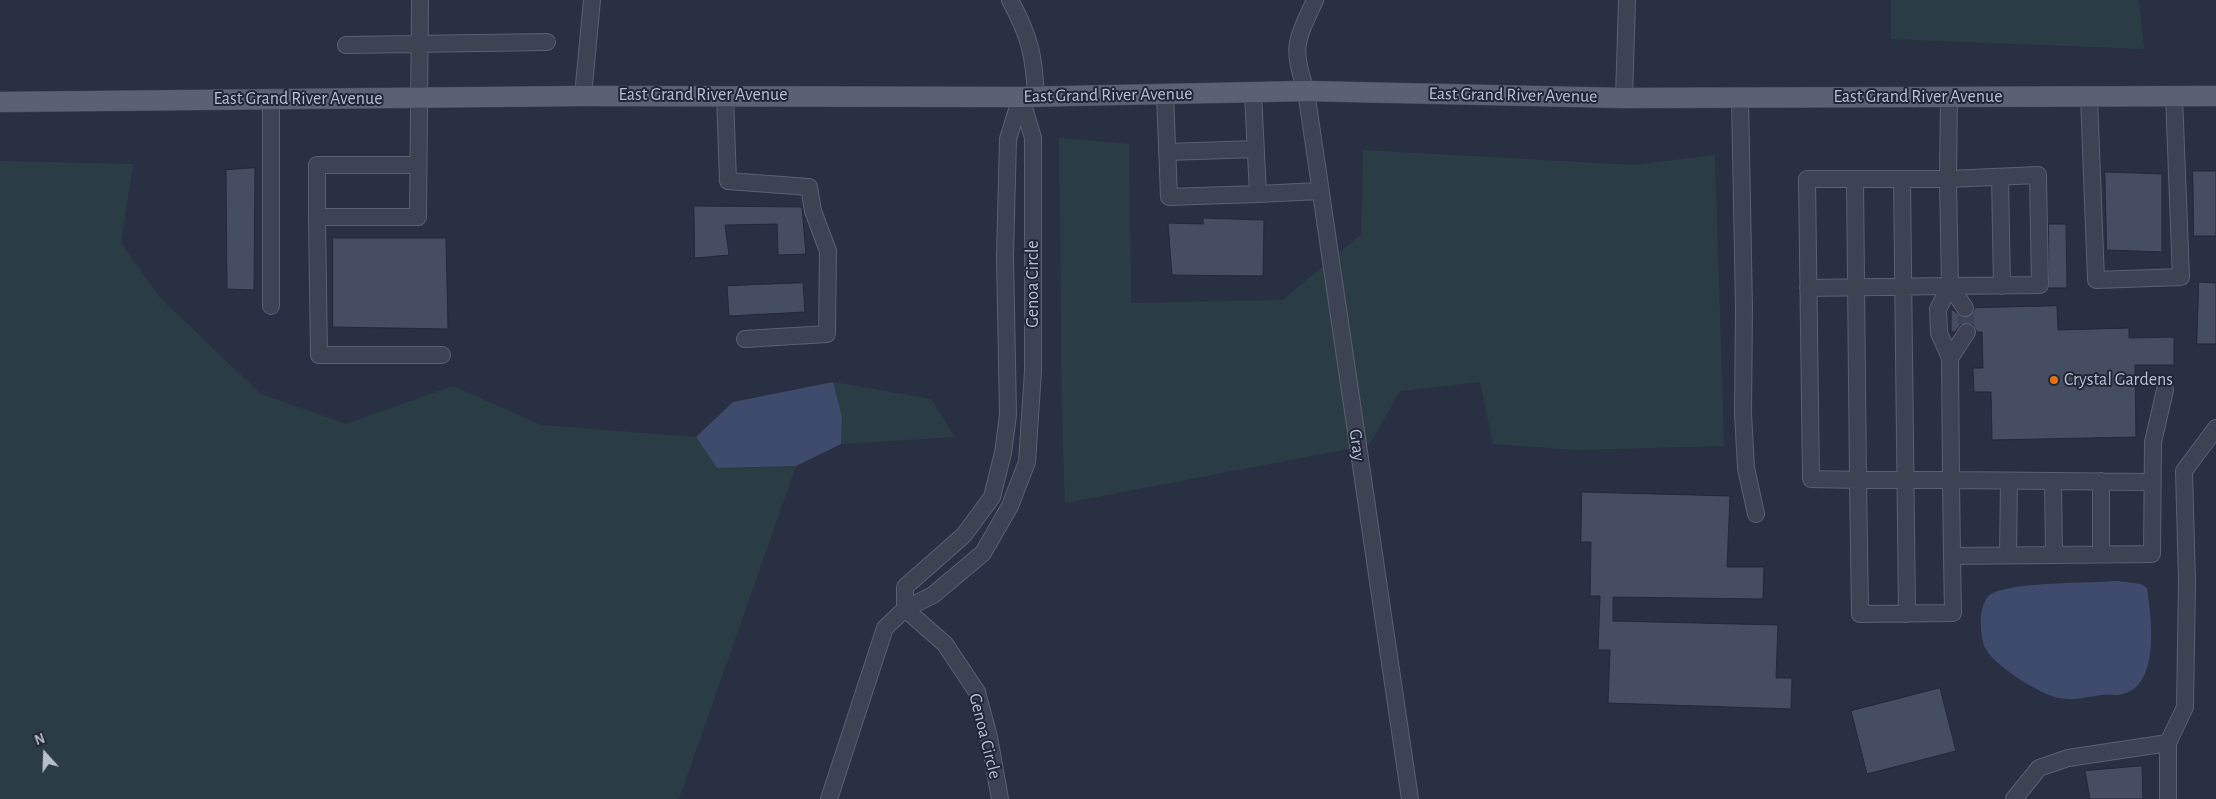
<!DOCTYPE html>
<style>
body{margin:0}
#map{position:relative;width:2216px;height:799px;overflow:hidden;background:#293044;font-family:"Alegreya Sans",sans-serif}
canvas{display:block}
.north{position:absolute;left:20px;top:729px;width:50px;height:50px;-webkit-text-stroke:4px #212739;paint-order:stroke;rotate:340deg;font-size:14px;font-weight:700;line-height:20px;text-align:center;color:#babfcd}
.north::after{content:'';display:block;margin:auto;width:18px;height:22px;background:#babfcd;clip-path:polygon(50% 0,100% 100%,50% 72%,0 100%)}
</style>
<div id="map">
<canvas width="2216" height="799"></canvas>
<div class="north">N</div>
</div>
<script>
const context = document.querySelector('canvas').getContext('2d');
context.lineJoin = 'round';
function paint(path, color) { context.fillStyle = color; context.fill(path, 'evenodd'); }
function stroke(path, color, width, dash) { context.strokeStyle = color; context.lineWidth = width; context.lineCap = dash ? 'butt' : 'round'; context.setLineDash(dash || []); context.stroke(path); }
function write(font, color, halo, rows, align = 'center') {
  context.font = font + ' "Alegreya Sans",sans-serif'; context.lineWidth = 4; context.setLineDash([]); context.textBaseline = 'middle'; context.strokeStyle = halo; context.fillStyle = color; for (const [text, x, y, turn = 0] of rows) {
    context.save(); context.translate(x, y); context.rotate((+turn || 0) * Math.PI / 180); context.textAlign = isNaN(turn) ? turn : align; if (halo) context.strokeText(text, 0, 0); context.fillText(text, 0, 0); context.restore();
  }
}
paint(new Path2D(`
 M1891 0H2139L2144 49 1891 39Z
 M1059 138 1129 144 1131 303 1283 300 1361 235 1363 150 1634 165 1715 155 1724 446 1578 450 1493 444 1480 382 1400 391 1369 445 1065 503 1062 415Z
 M0 161 133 164 121 243 161 299 261 394 346 424 453 386 541 425 696 437 717 468 796 466 679 799H0Z
 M833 382 931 399 955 437 841 444 842 417Z`), '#2b3d44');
paint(new Path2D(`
 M833 382 842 417 841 444 796 466 717 468 696 437 733 402Z
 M2117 581 2141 584 2147 588C2151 616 2161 684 2123 694 2116 696 2108 694 2101 695 2087 697 2073 701 2059 698 2039 694 1995 666 1985 648 1982 643 1980 621 1981 615 1983 607 1984 597 1993 593 2016 582 2088 583 2117 581Z`), '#3f4b6c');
const building = new Path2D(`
 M255 168 254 290 227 289 226 170Z
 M2193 171H2216V236H2194Z
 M2105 172 2162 174V252L2107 250Z
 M694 206 802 207 806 254 778 255 777 224 725 225 729 255 695 258Z
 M1203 218 1264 220 1263 276 1172 275 1168 223 1203 224Z
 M2049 224H2066L2067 288H2049Z
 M333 238H446L448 329 333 327Z
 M2199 282 2216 283V344H2197Z
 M803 283 805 312 729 316 727 286Z
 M2057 306 2058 330 2129 328V338L2174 337V365H2135L2136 437 1992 440 1991 392H1974L1973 368H1983L1982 332H1977L1973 324 1967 322 1962 323 1955 332H1951V309L1965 318 1971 316 1975 308Z
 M1582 492 1730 496 1727 567H1764L1763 599 1613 597V621L1778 625 1776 678H1792L1791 709 1608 703 1610 650H1598L1600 596H1590L1591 542H1581Z
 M1940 688 1956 751 1867 774 1851 711Z
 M2142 766 2143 799H2090L2085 771Z`);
paint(building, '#454d63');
stroke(building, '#23293b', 1);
stroke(new Path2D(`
 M1965 308 1967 332`), '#3f4559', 16, [16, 8]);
const minor = new Path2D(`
 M1010 0C1030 37 1034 55 1036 97
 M1315 0C1296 42 1291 46 1306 91L1410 799
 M346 45 547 42
 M1253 93 1258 194 1319 191
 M1165 94 1169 197 1258 194
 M725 95 728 181 809 187 813 211 828 251 827 334 745 339
 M583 96 592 0
 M1740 97 1744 309 1743 413 1746 468 1756 514
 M1949 97 1948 179H1807L1811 479 1858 480 1860 614 1953 613 1952 556 2152 554 2153 442 2165 390
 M2089 97 2096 280 2181 277 2174 96
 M1624 98 1627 0
 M271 99V306
 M1167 152 1256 149
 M418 165H317V217H418L420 0
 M2000 177 2002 286
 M1855 180 1858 480H1951L1952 556
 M1902 180 1907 614
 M317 217 319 355H442
 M1808 288 1950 286
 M1967 332 1950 358 1951 480 2151 482
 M1950 358 1939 333 1938 309 1950 286 1948 179 2038 175 2040 285 1950 286 1965 308
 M2053 481 2054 555
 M2101 481V554
 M2008 555 2009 481
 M2168 743V799
 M829 799 885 628 905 609 933 595 983 553 1010 506 1027 462 1033 371V138L1021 97
 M1000 799 989 737 977 692 945 644 905 609V587L964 535 992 497 1003 453 1008 415 1005 256 1008 139 1021 97
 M2014 799 2039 768 2068 758 2168 743 2185 707 2187 581 2184 471 2216 428`);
const major = new Path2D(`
 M0 102 583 96 1021 97 1306 91 1624 98 2216 96`);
stroke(minor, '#5b6071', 18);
stroke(major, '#464c5d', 21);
stroke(minor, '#3d4353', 16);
stroke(major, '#5b6173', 20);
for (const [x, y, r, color] of [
 [2054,380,5,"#e8710a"]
]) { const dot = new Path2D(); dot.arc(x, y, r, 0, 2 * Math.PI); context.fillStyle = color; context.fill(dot); stroke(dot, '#212739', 2); }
write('18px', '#babfcd', '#212739', [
 ["East Grand River Avenue",703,95],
 ["East Grand River Avenue",1108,95,-1],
 ["East Grand River Avenue",1513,95,1],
 ["East Grand River Avenue",1918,97],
 ["East Grand River Avenue",298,99],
 ["Genoa Circle",1033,284,-90],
 ["Gray",1357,445,82],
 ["Genoa Circle",985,736,76]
]);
write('18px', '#babfcd', '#212739', [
 ["Crystal Gardens",2064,380]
], 'left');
</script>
